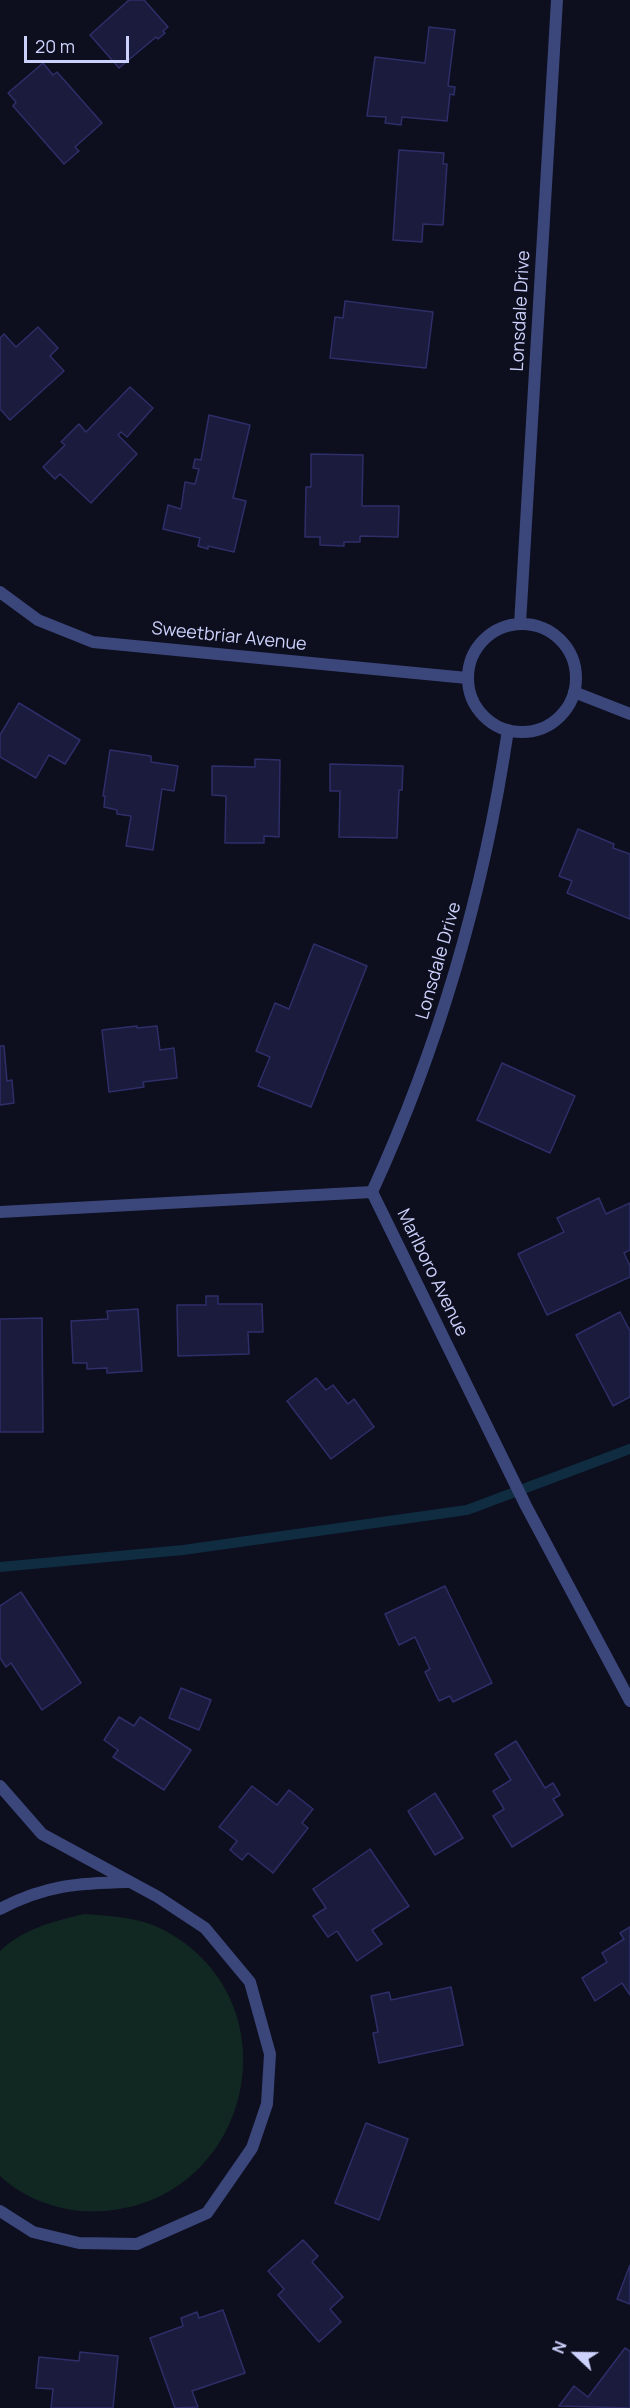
<!DOCTYPE html>
<style>
body{margin:0}
#map{position:relative;width:630px;height:2408px;overflow:hidden;background:#0d0e1e;font-family:Manrope,sans-serif}
canvas{display:block}
.north{position:absolute;left:546px;top:2324px;width:60px;height:60px;-webkit-text-stroke:4px #0d0e1e;paint-order:stroke;rotate:292deg;font-size:16px;font-weight:700;line-height:24px;text-align:center;color:#cdd2fc}
.north::after{content:'';display:block;margin:auto;width:21px;height:27px;background:#cdd2fc;clip-path:polygon(50% 0,100% 100%,50% 72%,0 100%)}
.scale{position:absolute;left:24px;top:36px;width:105px;height:27px;box-sizing:border-box;border:3px solid #cdd2fc;border-top:0;padding-left:8px;font-size:18px;line-height:21px;white-space:nowrap;color:#cdd2fc;-webkit-text-stroke:4px #0d0e1e;paint-order:stroke}
</style>
<div id="map">
<canvas width="630" height="2408"></canvas>
<div class="north">N</div>
<div class="scale">20 m</div>
</div>
<script>
const context = document.querySelector('canvas').getContext('2d');
context.lineJoin = 'round';
function paint(path, color) { context.fillStyle = color; context.fill(path, 'evenodd'); }
function stroke(path, color, width, dash) { context.strokeStyle = color; context.lineWidth = width; context.lineCap = dash ? 'butt' : 'round'; context.setLineDash(dash || []); context.stroke(path); }
function write(font, color, halo, rows, align = 'center') {
  context.font = font + ' Manrope,sans-serif'; context.lineWidth = 5; context.setLineDash([]); context.textBaseline = 'middle'; context.strokeStyle = halo; context.fillStyle = color; for (const [text, x, y, turn = 0] of rows) {
    context.save(); context.translate(x, y); context.rotate((+turn || 0) * Math.PI / 180); context.textAlign = isNaN(turn) ? turn : align; if (halo) context.strokeText(text, 0, 0); context.fillText(text, 0, 0); context.restore();
  }
}
paint(new Path2D(`
 M84 1914C112 1916 139 1917 164 1930 297 2001 253 2199 105 2211 68 2214 28 2202 0 2176V1951C23 1929 54 1921 84 1914Z`), '#112822');
stroke(new Path2D(`
 M0 1567 183 1550 467 1510 630 1449`), '#0f2c41', 10);
const building = new Path2D(`
 M129 0H144L168 27 163 31 165 33 158 39 156 37 119 68 90 35Z
 M429 27 455 30 448 86 455 87 454 95 450 94 447 121 402 117 401 125 385 123 386 117 367 116 375 57 425 63Z
 M43 63 53 75 57 72 102 123 75 147 79 151 64 164 13 106 16 102 8 93Z
 M399 150 444 153 443 164H447L443 225 423 224 422 242 393 240Z
 M345 301 433 312 426 368 330 358 335 317 343 318Z
 M38 327 58 348 50 356 64 371 10 420 0 409V338L4 334 16 347Z
 M130 387 153 408 127 437 121 432 118 435 137 454 91 503 60 474 55 479 43 467 65 445 61 442 79 424 86 432Z
 M209 415 250 425 233 498 246 501 234 552 208 546V549L198 546 200 538 163 529 168 505 181 509 185 482 195 484 199 469 193 468 195 459 201 460Z
 M311 454 363 455 362 506H399L398 537 360 536V542H344V546L320 545V537H305L306 487H311Z
 M19 703 80 740 65 764 49 755 36 778 0 757V735Z
 M110 750 151 756V762L178 766 174 791 162 789 153 850 126 846 131 816 117 814V810L104 807 105 796H103Z
 M255 759 280 760 279 837 264 836V843H225L226 796 212 795V766L255 767Z
 M330 764 403 766 402 790H399L397 838 339 837 340 791H330Z
 M578 829 614 844 613 848 630 854V919L567 893 572 881 559 876Z
 M314 944 367 966 311 1107 258 1086 270 1057 256 1051 275 1003 289 1009Z
 M137 1026V1028L157 1026 160 1050 174 1048 177 1078 143 1082 144 1087 109 1092 102 1030Z
 M0 1046H4L7 1081 12 1080 14 1103 0 1105Z
 M502 1063 575 1096 550 1153 477 1120Z
 M599 1198 606 1214 630 1203V1250L624 1253 630 1266V1277L547 1315 518 1254 564 1232 557 1218Z
 M206 1296H218V1304H262L263 1332H248L249 1354 178 1356 177 1305H206Z
 M138 1309 142 1371 107 1373V1368L87 1369V1363H73L71 1321 108 1319 107 1311Z
 M620 1312 630 1331V1397L613 1406 576 1335Z
 M42 1318 43 1432H0V1319Z
 M316 1378 326 1390 333 1385 348 1404 354 1399 374 1427 331 1459 287 1401Z
 M445 1586 492 1683 453 1702 450 1696 439 1701 425 1672 430 1669 415 1637 399 1645 385 1614Z
 M21 1592 81 1683 42 1710 11 1663 6 1667 0 1658V1606Z
 M181 1688 211 1700 199 1730 169 1718Z
 M119 1717 134 1726 140 1717 191 1750 164 1790 113 1757 118 1750 104 1740Z
 M516 1741 545 1788 553 1783 560 1795 553 1799 563 1815 512 1847 493 1816 504 1809 493 1791 511 1780 495 1754Z
 M252 1786 277 1805 289 1790 313 1809 302 1823 308 1828 273 1873 248 1853 242 1860 230 1850 237 1841 219 1827Z
 M435 1793 463 1838 435 1855 408 1811Z
 M370 1849 409 1906 372 1930 382 1944 357 1961 337 1931 328 1937 313 1916 326 1908 313 1889Z
 M630 1927V1995L622 1983 595 2001 582 1978 607 1962 602 1953 624 1939 620 1933Z
 M451 1987 463 2045 379 2063 373 2033 378 2032 371 1996 389 1992 391 2000Z
 M366 2123 408 2139 379 2220 335 2203Z
 M303 2240 318 2256 312 2262 343 2297 330 2309 341 2322 319 2342 278 2295 284 2289 268 2271Z
 M630 2265V2304L617 2299Z
 M223 2310 245 2373 192 2391 198 2407 175 2408 150 2338 183 2326 181 2318 197 2312 199 2318Z
 M625 2348 630 2351V2408L559 2406 574 2386 588 2397Z
 M80 2352 118 2356 113 2408H51L53 2389 36 2388 39 2357 79 2361Z`);
paint(building, '#1b1b3e');
stroke(building, '#2e2e69', 1.5);
stroke(new Path2D(`
 M0 592 38 620 93 642 467 678
 M520 624 557 0
 M468 678a54 54 0 1 1 108 0a54 54 0 1 1-108 0Z
 M574 692 630 714
 M372 1192 526 1506 630 1701
 M372 1192C440 1044 484 892 508 730
 M0 1212 372 1192
 M0 1786 42 1834 158 1897 205 1928 250 1982 270 2054 267 2104 252 2148 207 2213 137 2244 79 2243 33 2232 0 2211
 M0 1909C45 1885 79 1883 128 1882`), '#3b467b', 12);
write('18px', '#cdd2fc', '#0d0e1e', [
 ["Lonsdale Drive",521,311,-87],
 ["Sweetbriar Avenue",229,637,6],
 ["Lonsdale Drive",439,961,-74],
 ["Marlboro Avenue",432,1273,64]
]);
</script>
